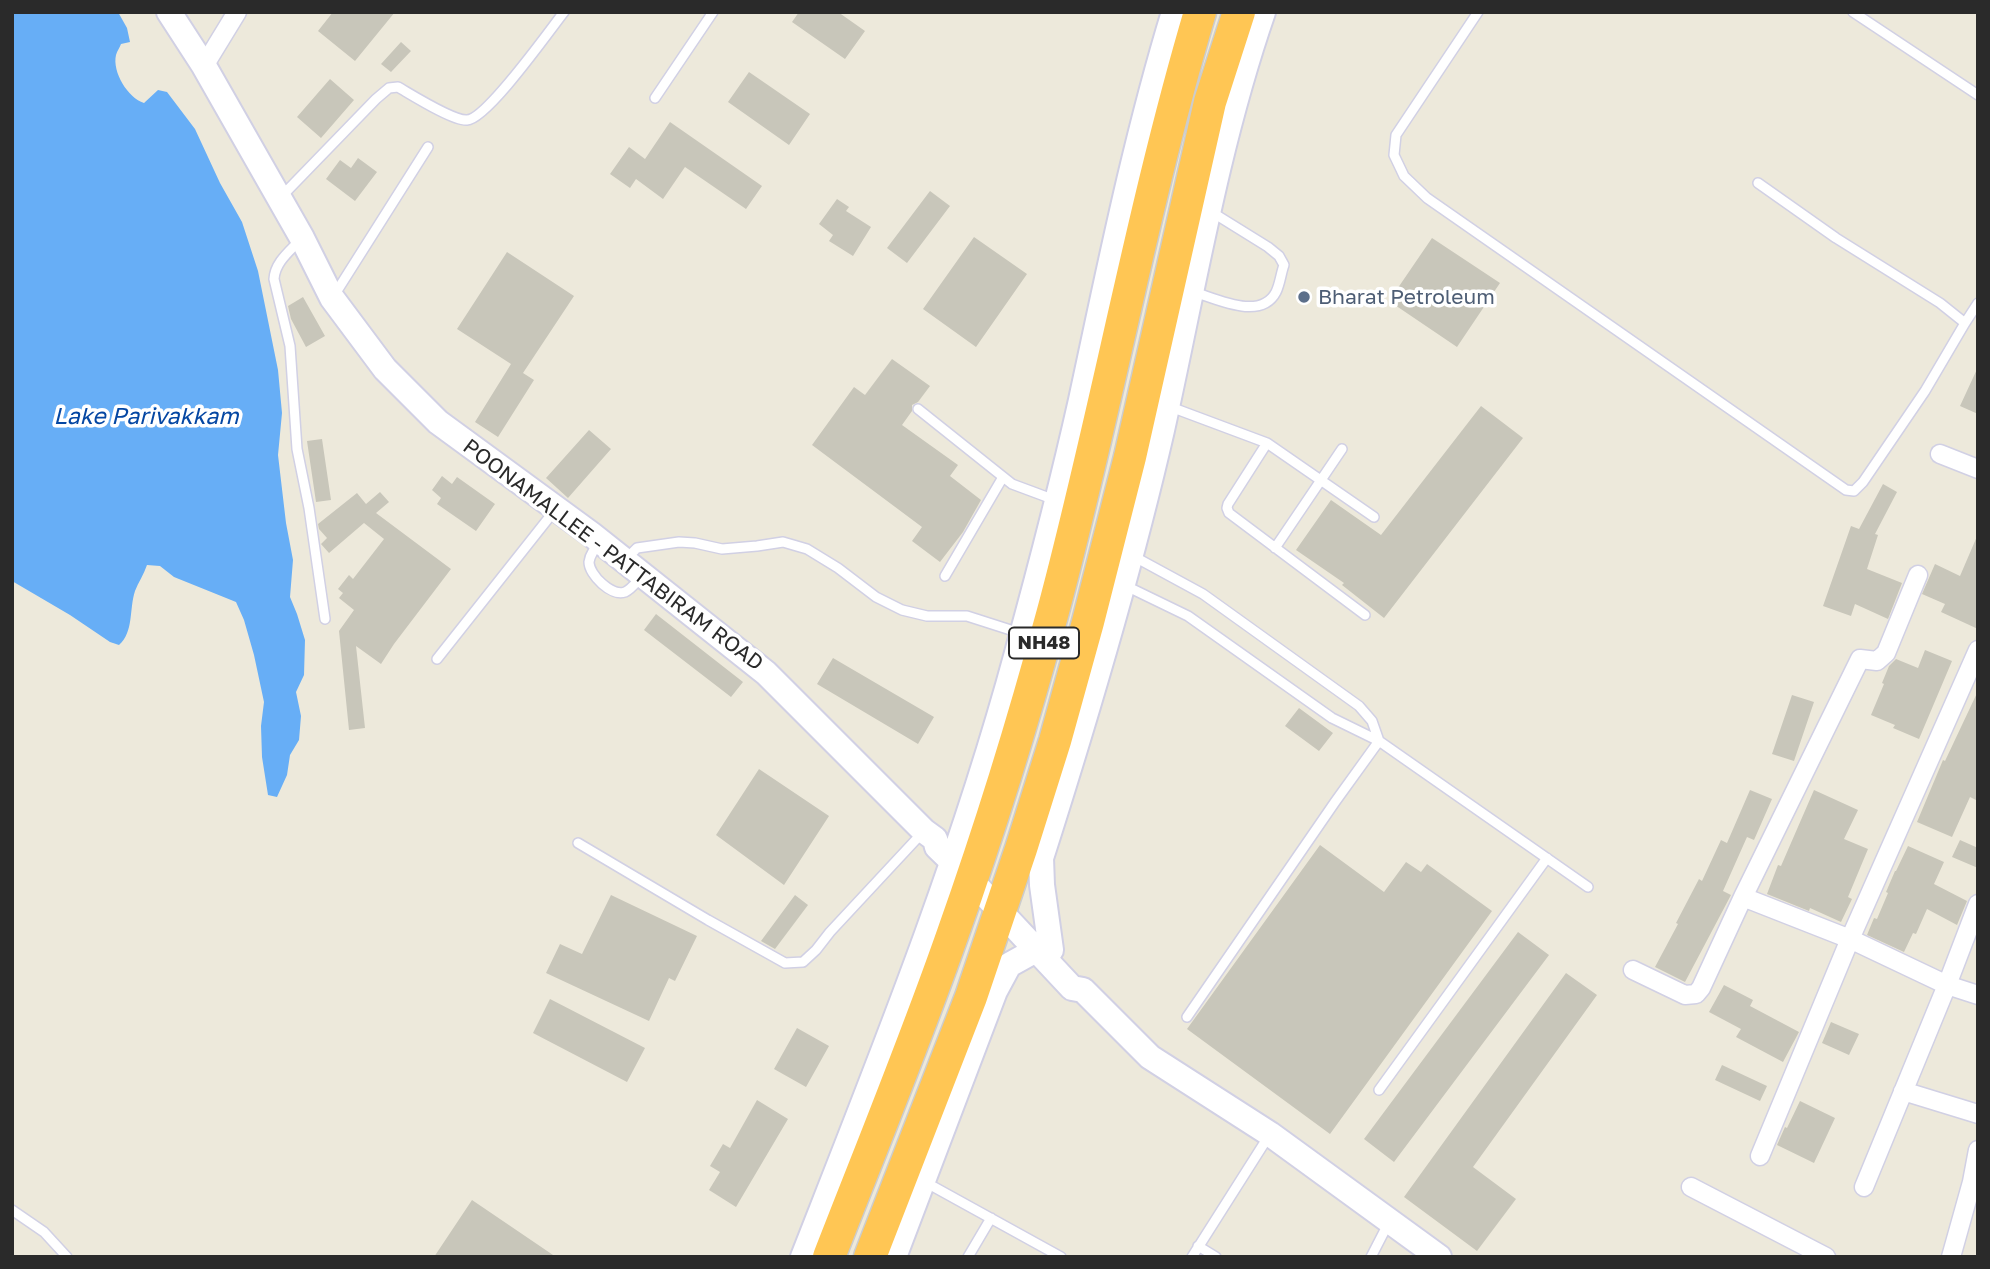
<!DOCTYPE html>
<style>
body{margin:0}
#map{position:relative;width:1990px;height:1269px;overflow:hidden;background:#ede9db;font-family:"Golos Text",sans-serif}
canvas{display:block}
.frame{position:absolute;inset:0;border:14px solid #2a2a2a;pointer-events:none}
</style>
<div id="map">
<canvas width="1990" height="1269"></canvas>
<div class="frame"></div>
</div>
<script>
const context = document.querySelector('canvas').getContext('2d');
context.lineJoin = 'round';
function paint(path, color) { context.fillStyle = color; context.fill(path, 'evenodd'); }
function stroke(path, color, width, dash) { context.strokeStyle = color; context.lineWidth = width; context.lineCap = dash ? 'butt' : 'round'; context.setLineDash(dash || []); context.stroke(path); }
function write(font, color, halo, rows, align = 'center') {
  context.font = font + ' "Golos Text",sans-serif'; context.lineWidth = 7; context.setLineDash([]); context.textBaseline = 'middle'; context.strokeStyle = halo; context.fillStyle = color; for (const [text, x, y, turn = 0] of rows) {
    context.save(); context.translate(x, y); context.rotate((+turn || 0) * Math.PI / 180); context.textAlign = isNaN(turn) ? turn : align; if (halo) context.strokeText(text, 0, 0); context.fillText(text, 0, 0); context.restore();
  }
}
paint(new Path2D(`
 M12 12H118L127 28 130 42 121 44C120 47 117 51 116 55 112 72 128 98 144 103L158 90 167 92 195 129 220 183 242 222 258 271 278 370 282 413 278 455 286 523 293 560 290 597 297 614 305 640 304 675 296 692 301 716 299 740 290 755 287 775 277 797 268 795 262 757 261 726 264 702 254 655 244 620 236 602 174 577 160 566 147 565C144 574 138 583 135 591 129 609 134 632 119 645L110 642 70 615 12 581Z`), '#67aef6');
paint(new Path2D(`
 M333 12H395L355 61 318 31Z
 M799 12H838L865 31 845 59 792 22Z
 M401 42 411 51 391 72 381 64Z
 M749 72 810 114 789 145 728 102Z
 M330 79 354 100 321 138 297 117Z
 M670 122 762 186 746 209 685 167 663 199 636 179 630 188 610 174 629 147 645 159Z
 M358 158 377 172 355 201 326 179 340 160 351 168Z
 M930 191 950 206 907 263 887 248Z
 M837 199 849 207 846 211 871 227 853 256 829 241 833 235 819 224Z
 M974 237 1027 274 976 347 923 309Z
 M1432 238 1500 283 1457 347 1389 301Z
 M507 252 574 296 523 373 534 380 498 437 475 422 511 364 457 329Z
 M303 297 325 336 306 347 291 319 288 306Z
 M892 359 930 386 918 402 912 405V411L902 425 958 465 950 476 981 500 963 532 940 562 912 541 922 527 812 445 854 387 865 395Z
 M1978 367V414L1960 406Z
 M1481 406 1523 438 1384 618 1342 585 1344 583 1296 550 1331 500 1381 535Z
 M589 430 611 449 568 498 546 478Z
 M322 439 331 500 316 502 307 441Z
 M442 476 452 484 457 477 495 504 476 531 437 504 441 498 432 490Z
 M1883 484 1897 492 1875 534 1878 535 1867 569 1902 583 1888 619 1855 604 1851 616 1823 606 1851 526 1859 529Z
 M380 492 389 502 376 513 451 569 394 644 381 664 356 646 365 728 349 730 339 631 354 610 339 598 343 593 338 589 349 575 353 579 384 539 364 523 329 553 321 544 327 538 319 529 318 524 357 493 366 504Z
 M1978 534V629L1941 612 1945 604 1922 594 1935 564 1960 576Z
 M656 614 743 682 731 697 644 630Z
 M1925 650 1952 661 1919 739 1893 728 1895 725 1871 715 1884 684 1882 683 1889 666 1896 659 1918 668Z
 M833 658 934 717 918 744 817 684Z
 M1978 691V801L1970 797 1952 837 1917 822 1943 760 1945 761Z
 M1792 695 1814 702 1794 761 1772 754Z
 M1299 708 1333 733 1319 751 1285 726Z
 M759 769 829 816 784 885 716 835Z
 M1750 790 1772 799 1754 840 1747 837 1723 891 1731 895 1685 982 1655 967 1678 924 1676 923 1699 879 1702 881 1721 840 1727 843Z
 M1814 790 1858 810 1844 839 1868 849 1848 897 1852 899 1841 922 1810 908 1809 911 1767 894 1778 865 1781 866Z
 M1960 840 1978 848V868L1952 857Z
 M1320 845 1384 892 1406 862 1421 872 1427 864 1492 911 1330 1134 1187 1029Z
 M1908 846 1944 862 1934 884 1967 901 1957 925 1927 909 1916 934 1913 933 1904 952 1867 935 1874 918 1877 919 1888 893 1886 892 1895 871H1896Z
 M611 895 697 936 675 981 669 978 649 1021 546 973 560 944 582 954Z
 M795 895 808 905 775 949 761 941Z
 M1518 932 1549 955 1394 1162 1364 1139Z
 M1566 973 1597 995 1473 1167 1516 1199 1477 1251 1404 1197Z
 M1724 985 1753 1000 1750 1006 1799 1032 1783 1062 1736 1037 1741 1029 1709 1012Z
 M550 999 645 1048 627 1082 533 1033Z
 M1831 1022 1859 1034 1849 1055 1822 1043Z
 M797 1028 829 1046 806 1087 774 1069Z
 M1722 1065 1767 1086 1760 1101 1715 1080Z
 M757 1100 788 1119 736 1207 709 1190 720 1172 710 1166 723 1144 730 1148Z
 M1800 1101 1835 1118 1814 1163 1777 1145 1785 1127 1787 1128Z
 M472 1200 556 1257H434Z`), '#c8c6ba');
const lane = new Path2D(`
 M1478 12 1396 135 1394 155 1404 176 1427 198 1846 490 1854 491 1863 482 1925 391 1965 323
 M1853 12 1978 95
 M655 98 713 12
 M1758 183 1836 238 1940 303 1965 323 1978 303
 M281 197 376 99 389 88 398 87C412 95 453 121 467 120 487 119 549 31 564 12
 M301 239C290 251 275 262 274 279L290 346 297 449 309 508 325 619
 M1194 292C1217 299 1261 321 1276 292 1280 284 1281 273 1284 265L1279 256 1268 247 1210 211
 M335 294 428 147
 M1168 406 1267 443 1228 504 1227 508 1229 513 1365 615
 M918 409 1012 484 1055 500
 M1267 443 1374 517
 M600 542C595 548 590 554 589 562 589 575 612 597 625 592 632 589 637 581 642 576
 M1275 548 1342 449
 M1133 556 1203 594 1359 706 1372 721 1379 741
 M626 559 637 548 679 542 695 543 722 549 757 546 783 542 807 549 838 568 876 597 902 610 927 616H967L1020 633
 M945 576 1003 477
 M1124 585 1188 616 1332 718 1379 741 1588 887
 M437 659 555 510
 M578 843 708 920 785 963 803 962 816 950 830 932 924 831
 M1187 1017 1335 802 1379 741
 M1379 1090 1547 858
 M925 1182 1061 1257
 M12 1210 44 1232 67 1257
 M1198 1246 1216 1257
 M968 1257 991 1218
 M1192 1257 1270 1134
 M1371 1257 1388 1224`);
const street = new Path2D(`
 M204 66 237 12
 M1940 454 1978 469
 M1743 897 1850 939 1947 985 1978 995
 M1633 970 1685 995 1696 994 1701 988 1743 897 1860 659 1877 661 1886 653 1918 575
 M1903 1091 1978 1114
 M1760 1156 1850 939 1978 650
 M1691 1187 1826 1257
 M1864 1187 1947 985 1978 904
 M1951 1257 1972 1182 1978 1150`);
const secondary = new Path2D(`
 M169 12 204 66 302 238 332 298 385 369 438 422 591 534 766 673 924 831 935 839 937 847 971 880 1072 988 1083 990 1150 1057 1270 1134 1439 1257
 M1051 950 1042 885 1041 858C1086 717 1129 574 1162 430 1193 290 1216 148 1263 12
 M803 1257C881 1058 961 860 1017 653 1040 569 1062 485 1081 400 1109 270 1135 140 1174 12
 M894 1257 995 991 1009 965 1036 950`);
const highway = new Path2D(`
 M829 1257C871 1149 915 1042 953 933 990 829 1023 722 1052 615 1106 415 1141 211 1200 12
 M870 1257 971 997 1021 849 1055 741 1088 622 1130 457 1210 102 1239 12`);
stroke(lane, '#d1d0e4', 12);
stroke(street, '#d1d0e4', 21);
stroke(secondary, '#d1d0e4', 28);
stroke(highway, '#ccc', 35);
stroke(lane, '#fff', 9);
stroke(street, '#fff', 18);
stroke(secondary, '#fff', 24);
stroke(highway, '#ffc654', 32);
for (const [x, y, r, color] of [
 [1304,297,7,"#5c6f8a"]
]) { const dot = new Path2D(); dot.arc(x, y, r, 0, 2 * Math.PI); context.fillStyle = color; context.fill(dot); stroke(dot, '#fff', 2.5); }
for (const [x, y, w] of [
 [1044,643,70]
]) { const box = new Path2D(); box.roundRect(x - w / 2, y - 15.5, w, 31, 5); context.fillStyle = '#fff'; context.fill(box); stroke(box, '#2a2a2a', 2); }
write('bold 19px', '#2a2a2a', null, [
 ["NH48",1044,643]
]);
write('21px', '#4e5e75', '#fff', [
 ["Bharat Petroleum",1318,297]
], 'left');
write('21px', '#2a2a2a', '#fff', [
 ["POONAMALLEE - PATTABIRAM ROAD",613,555,37]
]);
write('italic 23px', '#0547a3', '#fff', [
 ["Lake Parivakkam",146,417]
]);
</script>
